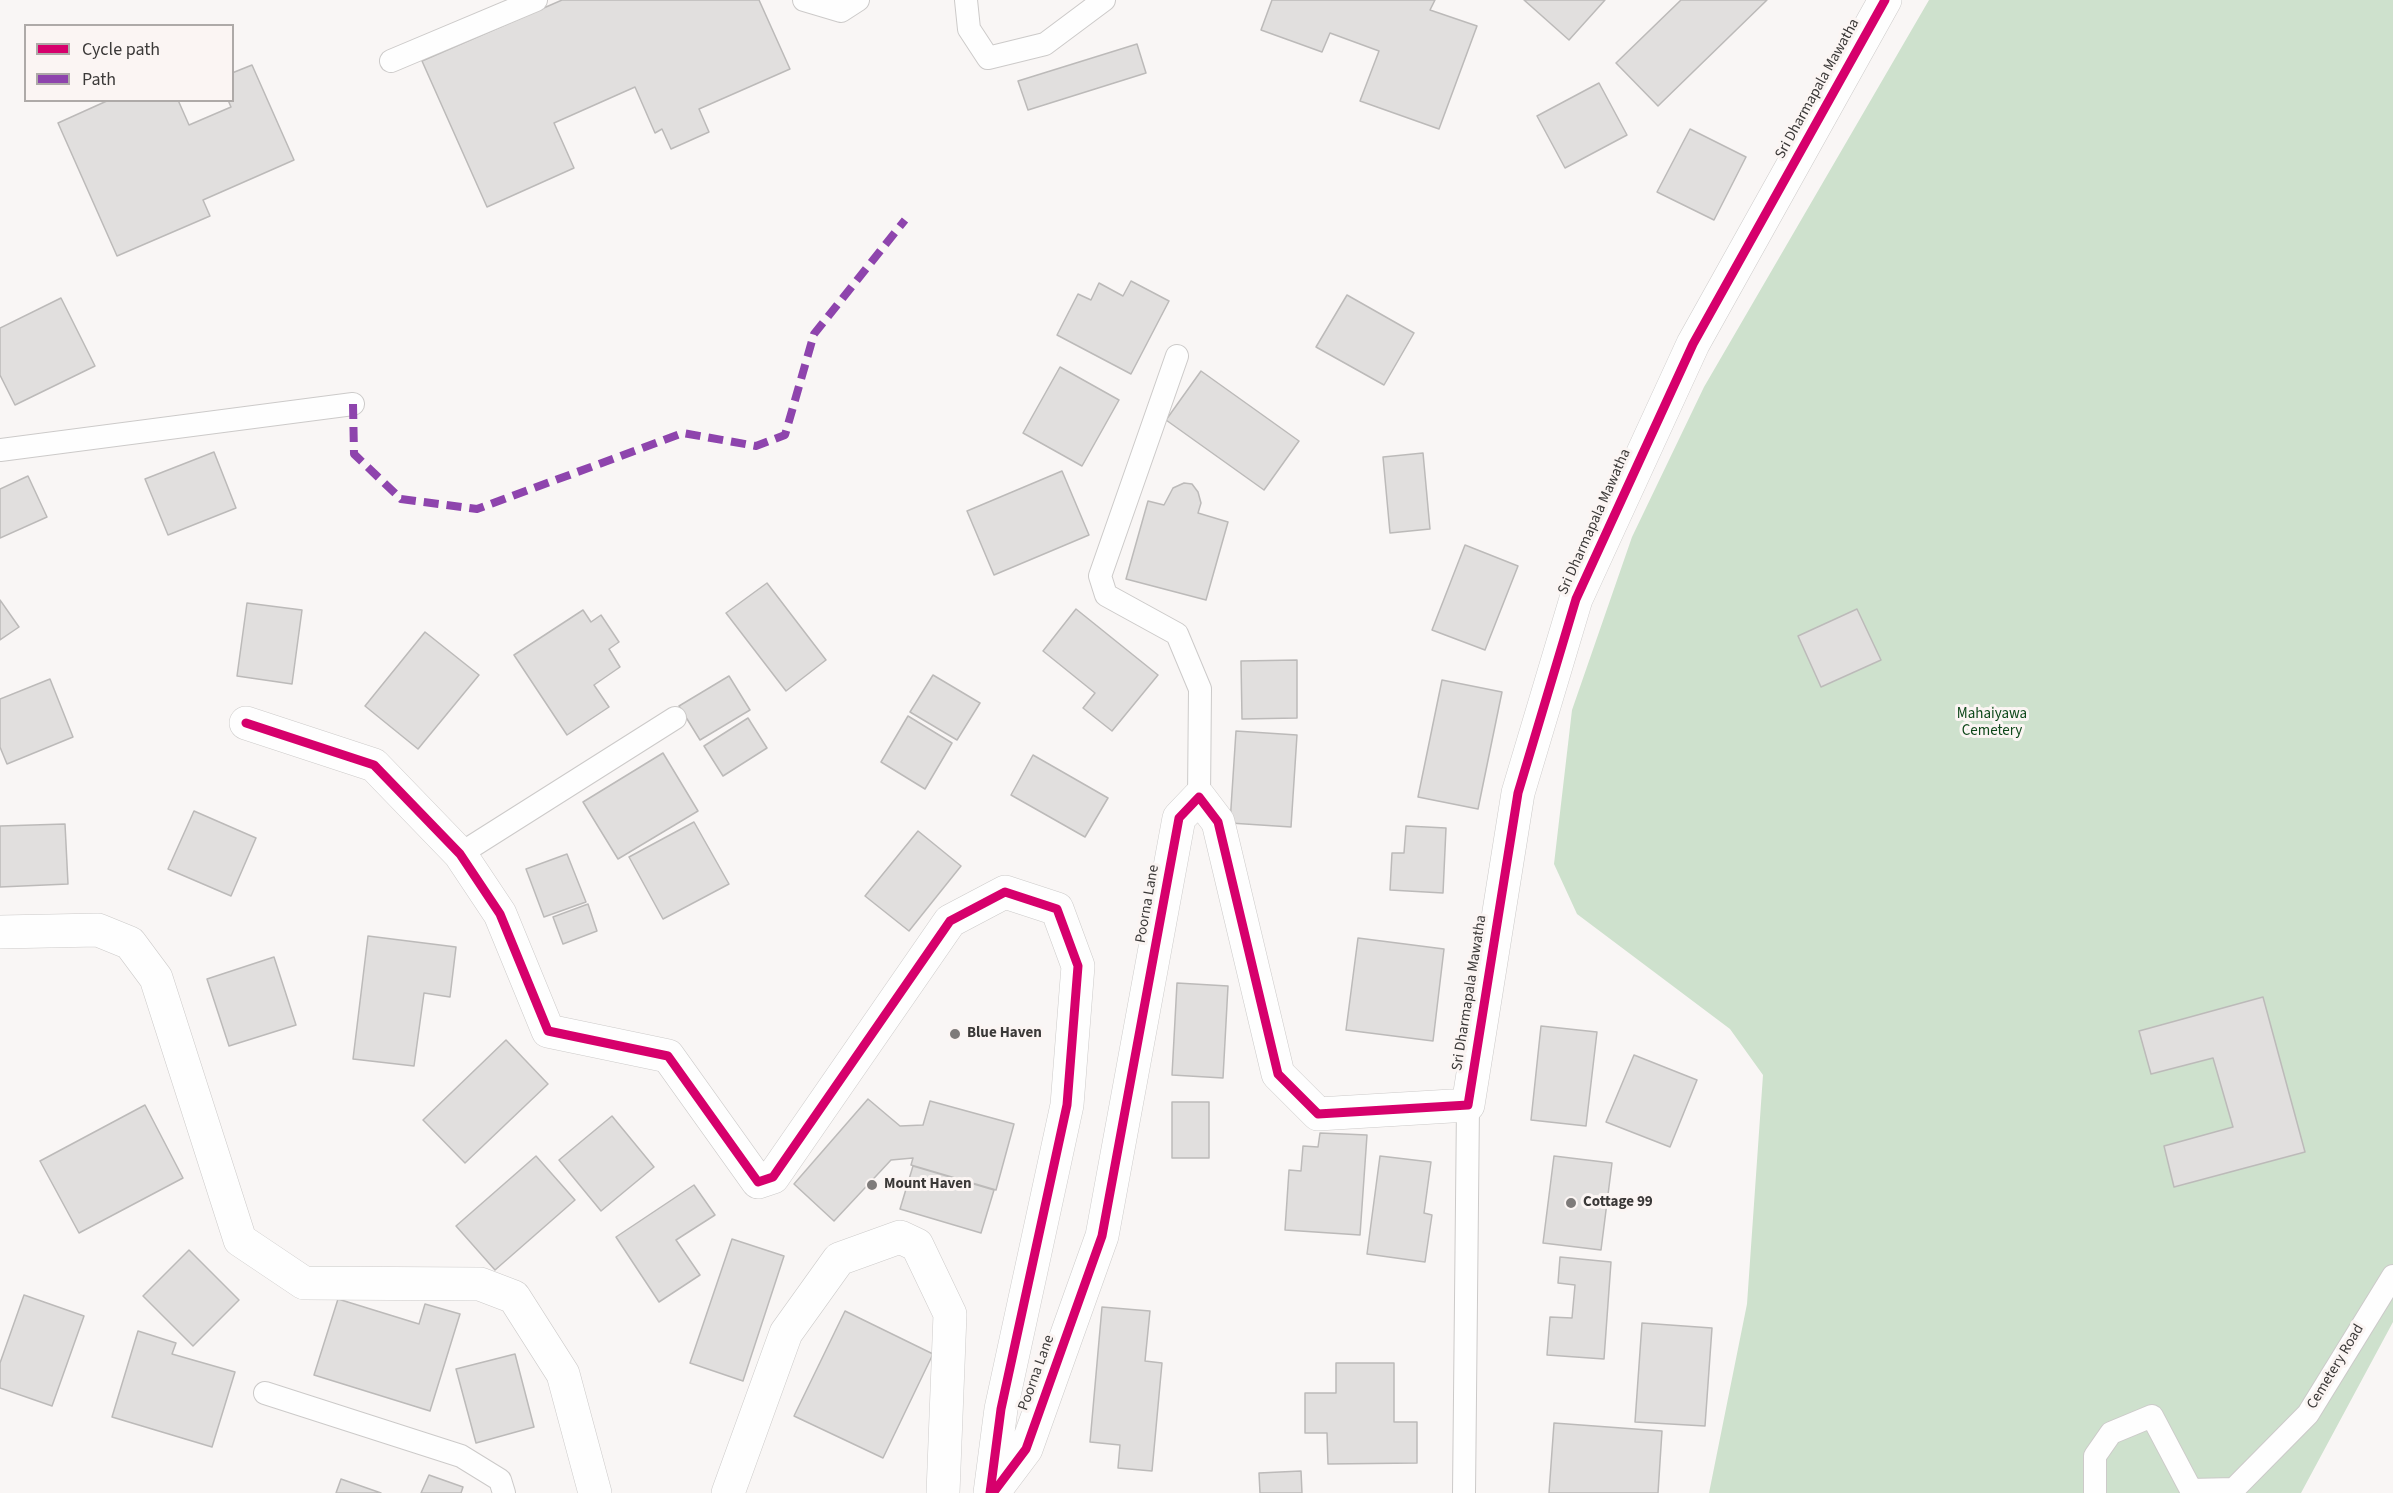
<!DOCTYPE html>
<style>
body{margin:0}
#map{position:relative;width:2393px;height:1493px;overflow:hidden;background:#f9f6f5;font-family:"Source Sans 3",sans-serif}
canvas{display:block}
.legend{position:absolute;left:24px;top:24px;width:210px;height:78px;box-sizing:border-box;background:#fbf5f3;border:2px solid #aeaaa8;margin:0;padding:8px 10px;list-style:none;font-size:18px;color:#3b3938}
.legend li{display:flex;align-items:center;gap:12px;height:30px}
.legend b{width:30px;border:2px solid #aeaaa8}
</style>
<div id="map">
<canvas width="2393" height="1493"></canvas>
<ul class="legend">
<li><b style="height:8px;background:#d6006c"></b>Cycle path</li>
<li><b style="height:8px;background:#8e44ad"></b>Path</li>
</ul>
</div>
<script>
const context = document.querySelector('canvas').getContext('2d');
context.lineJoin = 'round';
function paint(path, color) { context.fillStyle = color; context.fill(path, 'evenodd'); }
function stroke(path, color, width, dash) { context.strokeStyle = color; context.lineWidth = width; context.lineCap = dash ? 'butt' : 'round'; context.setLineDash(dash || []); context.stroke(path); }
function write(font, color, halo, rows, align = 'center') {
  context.font = font + ' "Source Sans 3",sans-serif'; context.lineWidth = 6; context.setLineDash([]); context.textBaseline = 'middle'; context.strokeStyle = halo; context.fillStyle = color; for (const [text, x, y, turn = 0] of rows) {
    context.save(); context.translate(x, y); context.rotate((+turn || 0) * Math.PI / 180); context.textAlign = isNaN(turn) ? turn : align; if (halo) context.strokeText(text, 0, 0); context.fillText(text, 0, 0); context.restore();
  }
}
paint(new Path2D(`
 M1929 0H2393V1322L2301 1493H1709L1747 1304 1763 1075 1730 1029 1577 914 1554 864 1572 710 1632 537 1704 387Z`), '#cee1cd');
const building = new Path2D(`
 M562 0H759L790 69 699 109 709 132 671 149 662 129 655 133 635 87 554 123 574 168 487 207 422 61Z
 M1272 0H1435L1430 10 1477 26 1439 129 1360 101 1379 51 1330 33 1322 52 1261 30Z
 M1524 0H1605L1569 40Z
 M1681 0H1767L1658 106 1616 63Z
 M1137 44 1146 73 1028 110 1018 81Z
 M252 65 294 160 203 200 210 216 117 256 58 123 109 100H178L189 125 231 107 228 100H232V73Z
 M1599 83 1627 135 1565 168 1537 116Z
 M1690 129 1746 157 1714 220 1657 192Z
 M1131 281 1169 301 1131 374 1057 335 1078 294 1091 300 1099 283 1123 296Z
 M1347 295 1414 333 1384 385 1316 347Z
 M61 298 95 366 15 405 0 375V328Z
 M1060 367 1119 400 1082 466 1023 433Z
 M1201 371 1299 441 1264 490 1166 420Z
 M214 452 236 508 168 535 145 479Z
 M1423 453 1430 529 1390 533 1383 457Z
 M1062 471 1089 535 994 575 967 511Z
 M28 476 47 517 0 538V489Z
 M1184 483 1192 484 1198 492 1201 503 1198 513 1228 522 1206 600 1126 579 1148 501 1164 505 1173 488Z
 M1465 545 1518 566 1485 650 1432 630Z
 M767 583 826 660 786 691 726 613Z
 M0 600 19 627 0 640Z
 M247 603 302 610 292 684 237 676Z
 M1076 609 1158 675 1112 731 1083 708 1095 693 1043 651Z
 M1857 609 1881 660 1821 687 1798 636Z
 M583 610 591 622 601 615 619 642 609 649 620 667 594 685 609 707 567 735 514 655Z
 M425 632 479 675 418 749 365 706Z
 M1297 660V718L1242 719 1241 661Z
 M933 675 980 703 957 740 910 712Z
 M729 676 750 710 700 740 679 706Z
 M50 679 73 737 7 764 0 747V699Z
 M1442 680 1502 692 1478 809 1418 797Z
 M908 716 952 743 925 789 881 762Z
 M748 718 767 748 723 776 704 746Z
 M1236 731 1297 735 1291 827 1230 823Z
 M663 753 698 811 618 859 583 802Z
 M1033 755 1108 798 1085 837 1011 795Z
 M194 811 256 838 231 896 168 869Z
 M694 822 729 884 663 919 629 857Z
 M65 824 68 884 0 887V826Z
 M1406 826 1446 828 1443 893 1390 890 1392 853H1404Z
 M918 831 961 866 909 931 865 896Z
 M567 854 586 902 544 917 526 869Z
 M588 904 597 931 563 944 553 917Z
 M368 936 456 947 450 997 424 993 414 1066 353 1059Z
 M1358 938 1444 949 1433 1041 1346 1030Z
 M274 957 296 1025 229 1046 207 979Z
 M1177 983 1228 986 1223 1078 1172 1075Z
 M2263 997 2305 1152 2174 1187 2164 1146 2233 1127 2213 1058 2151 1074 2139 1031Z
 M1541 1026 1597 1032 1586 1126 1531 1120Z
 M506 1040 548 1084 465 1163 423 1120Z
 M1634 1055 1697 1080 1670 1147 1606 1122Z
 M868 1099 900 1126 923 1125 930 1101 1014 1124 996 1190 911 1165 913 1158 891 1160 834 1221 794 1184Z
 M1172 1102H1209V1158H1172Z
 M145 1105 183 1178 79 1233 40 1161Z
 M612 1116 654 1167 601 1211 559 1160Z
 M1320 1133 1367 1135 1360 1235 1285 1230 1289 1170 1301 1171 1303 1146 1318 1147Z
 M536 1156 575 1200 495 1270 456 1226Z
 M1380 1156 1431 1162 1424 1213 1432 1215 1425 1262 1367 1254Z
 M1554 1156 1612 1163 1601 1250 1543 1243Z
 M913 1166 994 1190 981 1233 900 1209Z
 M694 1185 715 1215 676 1240 700 1275 659 1302 616 1237Z
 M732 1239 784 1256 743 1381 690 1363Z
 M189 1250 239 1300 193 1346 143 1296Z
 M1560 1257 1611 1262 1604 1359 1547 1355 1550 1317 1572 1318 1575 1285 1558 1283Z
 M24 1295 84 1316 52 1406 0 1388V1363Z
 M338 1299 419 1324 425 1304 460 1314 430 1411 314 1375Z
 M1102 1307 1150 1311 1145 1361 1162 1363 1152 1471 1118 1468 1120 1445 1090 1442Z
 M845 1311 933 1354 883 1458 794 1416Z
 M1642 1323 1712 1328 1705 1426 1635 1422Z
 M138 1331 176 1343 172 1354 235 1372 212 1447 112 1417Z
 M515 1354 534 1427 476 1443 456 1369Z
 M1336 1363H1394V1422H1417V1463L1328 1464 1327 1433H1305V1393H1336Z
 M1554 1423 1662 1431 1658 1493H1549Z
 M1301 1471 1302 1493H1260L1259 1473Z
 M429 1475 463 1487 461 1493H421Z
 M341 1479 381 1493H336Z`);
paint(building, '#e1dfde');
stroke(building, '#bcbab9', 1.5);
const service = new Path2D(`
 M804 0 841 11 858 0
 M966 0 969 29 988 58 1045 44 1104 0
 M391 61 536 0
 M1177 356 1100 576 1106 595 1177 634 1200 689 1199 797
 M0 450 353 404
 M460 854 675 718
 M265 1393 461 1456 500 1480 504 1493
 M1464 1493 1468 1105
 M2095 1493V1456L2111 1433 2152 1416 2191 1490 2234 1489 2308 1414 2393 1276`);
const minor = new Path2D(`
 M246 723 374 765 460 854 500 914 548 1031 668 1056 758 1182 773 1177 950 921 1005 892 1057 909 1078 966 1067 1105 1001 1409 990 1493
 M0 932 98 930 130 943 156 978 240 1240 304 1283 480 1284 514 1297 563 1374 595 1493
 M728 1493 786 1333 839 1259 900 1237 917 1245 950 1314 943 1493
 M993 1493 1026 1449 1102 1236 1179 818 1199 797 1218 822 1278 1074 1318 1114 1468 1105 1518 793 1576 599 1693 344 1885 0`);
stroke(service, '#cccac9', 24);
stroke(minor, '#cccac9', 34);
stroke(service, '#fefefe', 22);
stroke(minor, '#fefefe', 33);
stroke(new Path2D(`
 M353 404 354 454 401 499 477 509 683 433 756 446 785 435 814 334 905 220`), '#8e44ad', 8, [15, 8]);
stroke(new Path2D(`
 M246 723 374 765 460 854 500 914 548 1031 668 1056 758 1182 773 1177 950 921 1005 892 1057 909 1078 966 1067 1105 1001 1409 990 1493
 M993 1493 1026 1449 1102 1236 1179 818 1199 797 1218 822 1278 1074 1318 1114 1468 1105 1518 793 1576 599 1693 344 1885 0`), '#d6006c', 9);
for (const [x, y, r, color] of [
 [955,1034,6,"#7e7b7a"],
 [872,1185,6,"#7e7b7a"],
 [1571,1203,6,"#7e7b7a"]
]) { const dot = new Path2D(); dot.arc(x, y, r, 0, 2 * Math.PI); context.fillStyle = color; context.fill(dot); stroke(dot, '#fbf5f3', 2); }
write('15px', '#3b3938', '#fbf5f3', [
 ["Sri Dharmapala Mawatha",1818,89,-61],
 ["Sri Dharmapala Mawatha",1595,522,-66],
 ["Poorna Lane",1148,904,-80],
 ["Sri Dharmapala Mawatha",1470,993,-81],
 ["Cemetery Road",2336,1367,-59],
 ["Poorna Lane",1037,1373,-70]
]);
write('15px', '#0e481a', '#fbf5f3', [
 ["Mahaiyawa",1992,715],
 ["Cemetery",1992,732]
]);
write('bold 15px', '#3b3938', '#fbf5f3', [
 ["Blue Haven",967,1034],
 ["Mount Haven",884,1185],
 ["Cottage 99",1583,1203]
], 'left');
</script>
